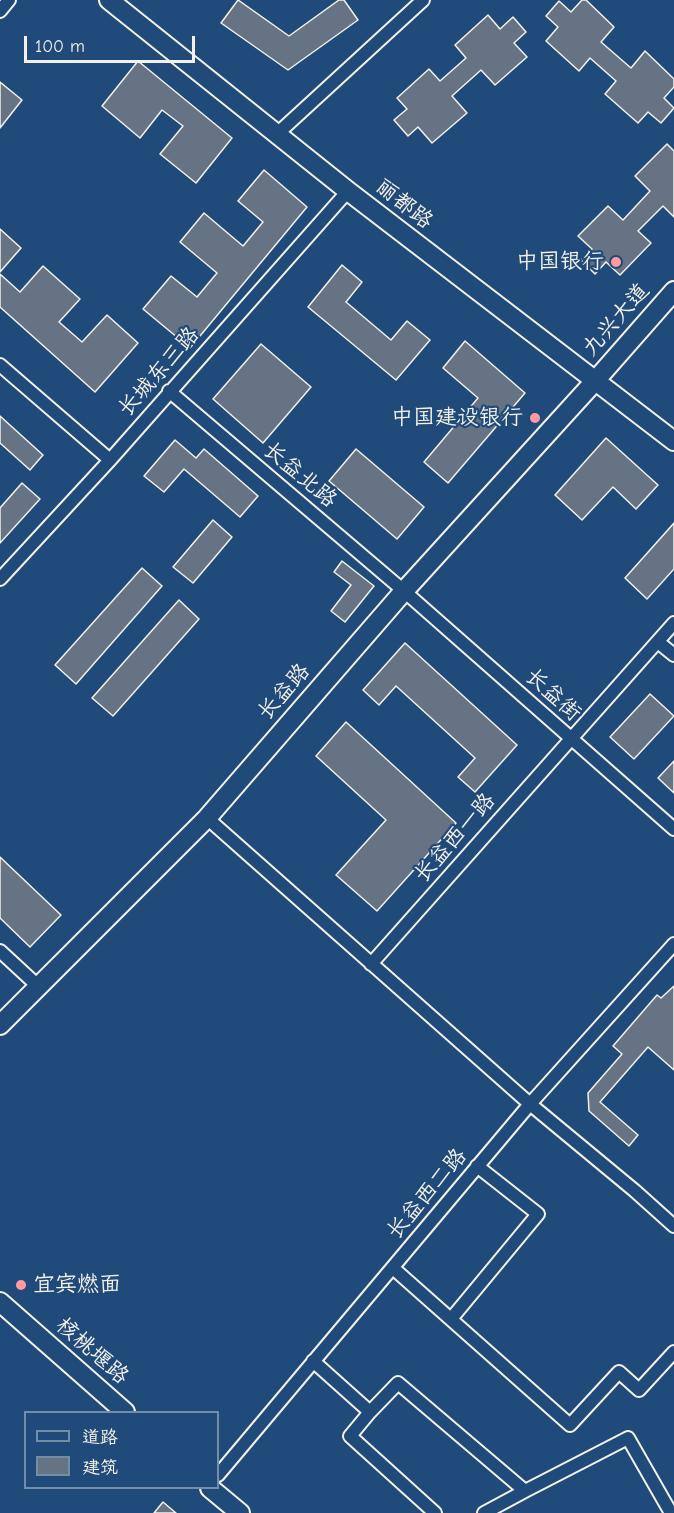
<!DOCTYPE html>
<meta charset="utf-8">
<style>
body{margin:0}
#map{position:relative;width:674px;height:1513px;overflow:hidden;background:#1f4a7a;font-family:"Comic Neue","LXGW WenKai TC",sans-serif}
canvas{display:block}
.legend{position:absolute;left:24px;top:1411px;width:195px;height:78px;box-sizing:border-box;background:#1f4a7a;border:2px solid #748da6;margin:0;padding:8px 10px;list-style:none;font-size:18px;color:#f4f1e8}
.legend li{display:flex;align-items:center;gap:12px;height:30px}
.legend b{width:30px;border:2px solid #748da6}
.scale{position:absolute;left:24px;top:36px;width:171px;height:27px;box-sizing:border-box;border:3px solid #f4f1e8;border-top:0;padding-left:8px;font-size:18px;line-height:21px;white-space:nowrap;color:#f4f1e8;-webkit-text-stroke:4px #1f4a7a;paint-order:stroke}
</style>
<div id="map">
<canvas width="674" height="1513"></canvas>
<ul class="legend">
<li><b style="height:8px;background:#1f4a7a"></b>道路</li>
<li><b style="height:16px;background:#667385"></b>建筑</li>
</ul>
<div class="scale">100 m</div>
</div>
<script>
const context = document.querySelector('canvas').getContext('2d');
context.lineJoin = 'round';
function paint(path, color) { context.fillStyle = color; context.fill(path, 'evenodd'); }
function stroke(path, color, width, dash) { context.strokeStyle = color; context.lineWidth = width; context.lineCap = dash ? 'butt' : 'round'; context.setLineDash(dash || []); context.stroke(path); }
function write(font, color, halo, rows, align = 'center') {
  context.font = font + ' "Comic Neue","LXGW WenKai TC",sans-serif'; context.lineWidth = 4.5; context.setLineDash([]); context.textBaseline = 'middle'; context.strokeStyle = halo; context.fillStyle = color; for (const [text, x, y, turn = 0] of rows) {
    context.save(); context.translate(x, y); context.rotate((+turn || 0) * Math.PI / 180); context.textAlign = isNaN(turn) ? turn : align; if (halo) context.strokeText(text, 0, 0); context.fillText(text, 0, 0); context.restore();
  }
}
const building = new Path2D(`
 M238 0 289 36 339 0H344L358 20 288 70 221 23Z
 M582 0H586L614 27 601 42 631 68 645 51 674 79V87L664 98 674 108 661 123 648 112 638 123 605 94 616 81 590 58 579 71 546 41 558 27 546 16 559 1 571 12Z
 M488 15 500 29 513 17 526 32 514 43 527 57 495 85 481 70 452 96 467 113 432 143 418 127 408 136 394 120 407 109 397 98 429 69 440 81 466 58 455 45Z
 M138 61 232 138 196 183 160 154 183 126 162 110 140 138 102 106Z
 M0 82 22 100 0 128Z
 M667 144 674 151V217L663 206 638 231 651 243 620 275 606 262 595 274 581 260 592 249 578 236 608 206 623 220 650 191 635 176Z
 M264 170 307 207 190 348 143 309 171 276 197 297 217 273 180 242 204 213 243 246 263 222 238 201Z
 M0 229 21 248 0 272Z
 M342 265 362 282 346 302 391 340 407 321 430 340 396 380 308 307Z
 M43 266 80 299 59 322 82 342 107 315 138 343 95 392 0 307V274L20 292Z
 M465 341 525 393 448 483 424 462 478 398 443 368Z
 M261 344 311 387 263 443 213 399Z
 M0 416 43 455 30 470 0 443Z
 M606 438 658 485 636 509 613 487 582 520 555 495Z
 M175 440 196 458 204 449 258 496 240 517 184 469 164 492 144 476Z
 M356 449 424 507 397 539 329 481Z
 M22 483 40 499 0 543V508Z
 M213 520 232 537 193 583 173 567Z
 M674 523V569L647 599 625 578Z
 M342 561 374 586 345 622 331 611 351 585 334 572Z
 M142 568 162 586 76 684 55 665Z
 M179 600 199 619 113 716 92 698Z
 M405 643 517 745 475 792 458 777 475 758 396 686 379 705 363 690Z
 M650 694 674 716 634 759 610 737Z
 M346 722 456 823 377 911 336 875 386 820 316 756Z
 M674 761V793L658 778Z
 M0 857 61 915 30 947 0 918Z
 M674 986V1070L648 1047 600 1102 638 1135 629 1146 589 1111 588 1093 622 1054 613 1046 657 995 661 998Z
 M163 1502 176 1513H154Z`);
paint(building, '#667385');
stroke(building, '#f4f1e8', 1.5);
const street = new Path2D(`
 M0 11 9 0
 M277 134 423 0
 M0 365 110 460
 M169 391 404 591 674 829
 M0 579 110 460 348 191
 M658 642 674 655
 M207 818 530 1104 635 1191 674 1226
 M0 951 39 987
 M371 964 674 623
 M393 1268 570 1425 619 1372 639 1390 674 1352
 M451 1319 538 1214 477 1166
 M313 1361 370 1412 398 1383 525 1491 628 1438 671 1513
 M370 1412 350 1436 435 1513
 M218 1475 530 1104 674 944
 M484 1513 525 1491`);
const secondary = new Path2D(`
 M109 0 348 191 674 441
 M0 1025 207 818 404 591 595 381 674 291
 M0 1302 125 1412
 M210 1488 240 1513`);
stroke(street, '#f4f1e8', 16);
stroke(secondary, '#f4f1e8', 22);
stroke(street, '#1f4a7a', 12);
stroke(secondary, '#1f4a7a', 18);
for (const [x, y, r, color] of [
 [616,262,6,"#ff9aa2"],
 [535,418,6,"#ff9aa2"],
 [21,1285,6,"#ff9aa2"]
]) { const dot = new Path2D(); dot.arc(x, y, r, 0, 2 * Math.PI); context.fillStyle = color; context.fill(dot); stroke(dot, '#1f4a7a', 2); }
write('22px', '#f4f1e8', '#1f4a7a', [
 ["丽都路",404,204,38],
 ["九兴大道",616,320,-49],
 ["长城东三路",159,372,-49],
 ["长益北路",300,475,40],
 ["长益路",284,692,-49],
 ["长益街",553,695,42],
 ["长益西一路",455,838,-49],
 ["长益西二路",427,1194,-50],
 ["核桃堰路",92,1351,41]
]);
write('22px', '#f4f1e8', '#1f4a7a', [
 ["中国银行",604,262],
 ["中国建设银行",523,418],
 ["宜宾燃面",33,1285,"left"]
], 'right');
</script>
